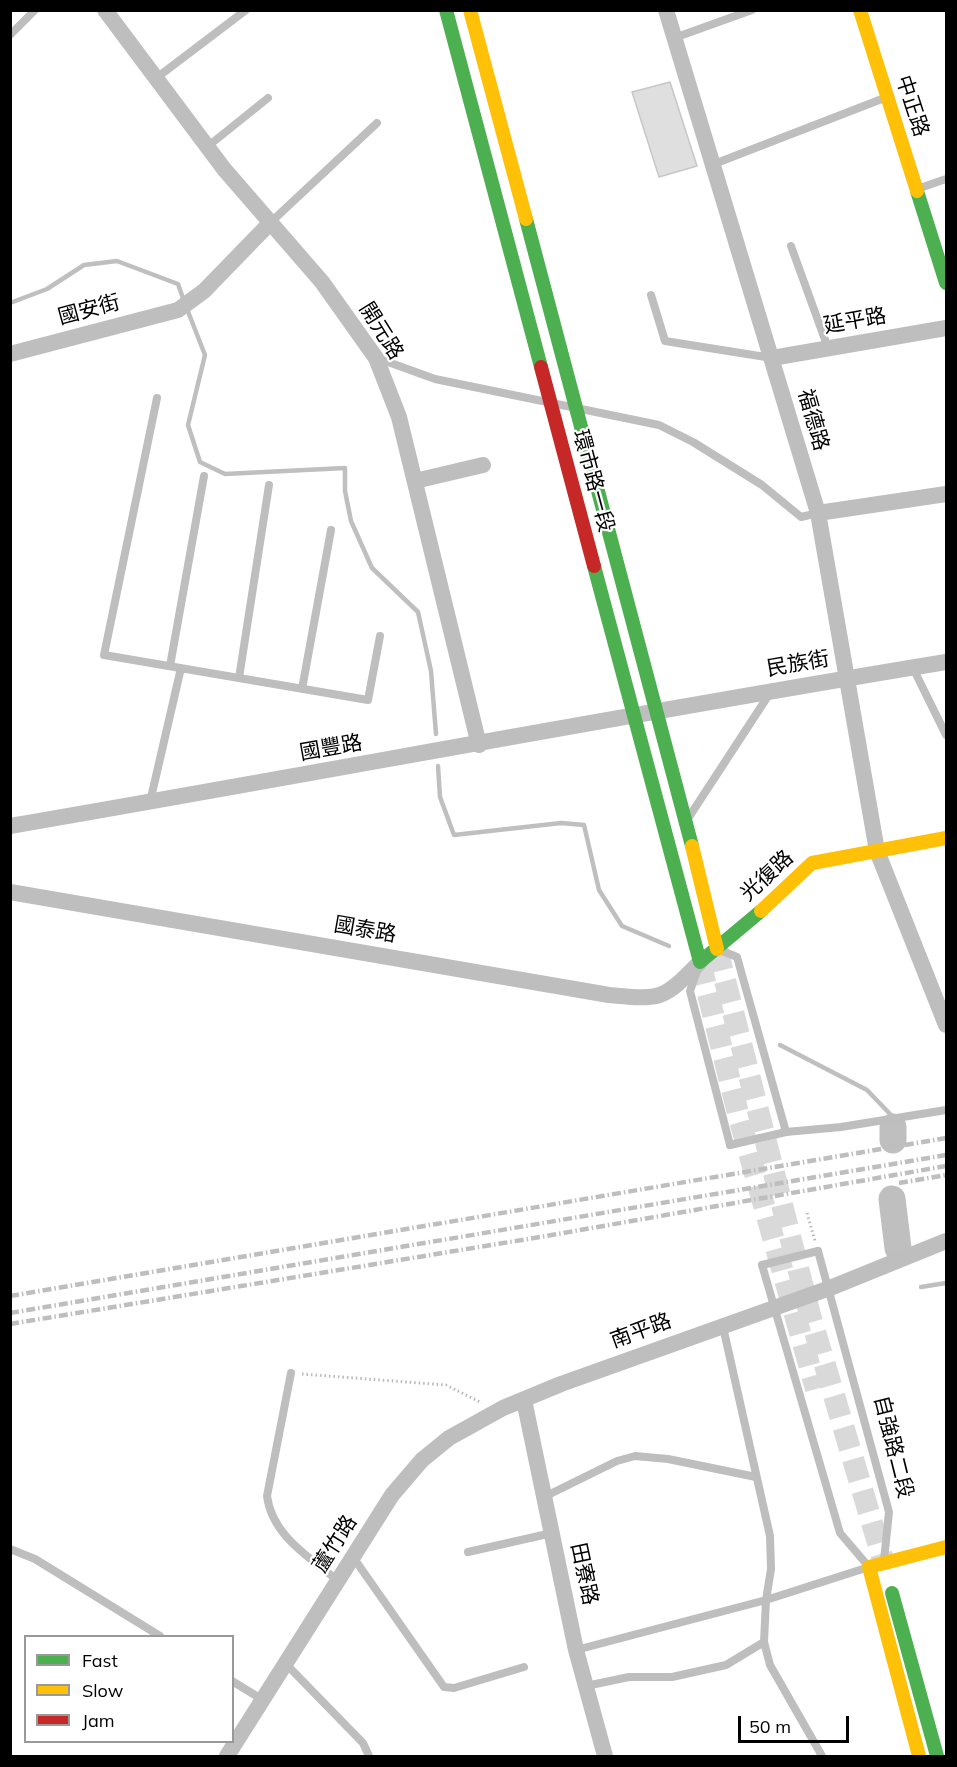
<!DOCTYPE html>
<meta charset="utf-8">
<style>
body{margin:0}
#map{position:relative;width:957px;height:1767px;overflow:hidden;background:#fff;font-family:Mulish,sans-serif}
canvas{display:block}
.frame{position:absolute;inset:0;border:12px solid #000;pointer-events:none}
.legend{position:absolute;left:24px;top:1635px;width:210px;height:108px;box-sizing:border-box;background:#fff;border:2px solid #999;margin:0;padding:8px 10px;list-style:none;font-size:18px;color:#000}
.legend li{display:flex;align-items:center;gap:12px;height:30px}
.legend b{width:30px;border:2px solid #999}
.scale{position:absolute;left:738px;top:1716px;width:111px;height:27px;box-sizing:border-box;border:3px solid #000;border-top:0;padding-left:8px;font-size:18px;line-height:21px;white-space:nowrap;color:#000;-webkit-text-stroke:4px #fff;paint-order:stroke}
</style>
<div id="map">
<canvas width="957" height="1767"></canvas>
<div class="frame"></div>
<ul class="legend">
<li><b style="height:8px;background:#4caf50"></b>Fast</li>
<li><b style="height:8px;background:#ffc107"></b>Slow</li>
<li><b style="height:8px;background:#c62828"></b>Jam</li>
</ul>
<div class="scale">50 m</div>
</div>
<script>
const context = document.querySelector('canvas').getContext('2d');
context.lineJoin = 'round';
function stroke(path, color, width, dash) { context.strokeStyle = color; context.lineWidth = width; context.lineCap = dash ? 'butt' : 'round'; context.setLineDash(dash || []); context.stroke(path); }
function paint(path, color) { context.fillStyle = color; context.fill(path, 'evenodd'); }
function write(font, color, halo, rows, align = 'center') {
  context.font = font + ' Mulish,"Noto Sans TC",sans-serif'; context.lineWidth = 4.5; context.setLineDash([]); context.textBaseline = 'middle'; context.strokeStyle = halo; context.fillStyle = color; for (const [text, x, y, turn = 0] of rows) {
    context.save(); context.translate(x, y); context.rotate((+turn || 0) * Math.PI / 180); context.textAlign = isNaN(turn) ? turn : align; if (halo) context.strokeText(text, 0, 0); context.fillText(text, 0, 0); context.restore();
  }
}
stroke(new Path2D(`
 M10 303 47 289 84 265 117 261 178 284 184 301
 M187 309 205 355 188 425 200 462 225 474 345 468V491L351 521 372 568 418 612 431 671 436 734
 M438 766 440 797 454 835 561 823 584 825 599 890 622 926 669 946
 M780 1045 867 1090 891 1115
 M921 1287 946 1283`), '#bfbfbf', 4.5);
stroke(new Path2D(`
 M893 1127V1140
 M892 1199 898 1248`), '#bfbfbf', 27);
const building = new Path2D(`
 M670 82 697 166 659 177 632 92Z`);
paint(building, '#dfdfdf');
stroke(building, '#c7c7c7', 1.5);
stroke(new Path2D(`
 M717 949 810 1315 884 1563
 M700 962 739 1117 816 1389`), '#d9d9d9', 22, [22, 11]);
stroke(new Path2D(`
 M807 1213 815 1241
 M302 1374 446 1385 482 1403`), '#b9b9b9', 3, [1.5, 3]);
stroke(new Path2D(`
 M10 35 35 10
 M674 38 752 10
 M155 79 246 10
 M207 147 268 98
 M714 164 887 97
 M917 189 946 179
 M271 222 377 123
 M791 246 828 348
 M651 295 665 341 772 358
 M377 358 435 379 659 425 693 442 762 485 801 517 818 513
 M157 398 104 655 368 700 380 636
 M170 666 204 476
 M913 668 946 735
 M239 678 269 485
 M302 689 331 530
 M150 802 181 668
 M689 817 770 693
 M720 950 737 957 786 1132 841 1127 946 1110
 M697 971 690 991 730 1145
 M818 1251 889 1512 884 1560
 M723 1327 770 1536 771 1569 766 1600 764 1642 770 1665 822 1756
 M291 1373 267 1496C272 1536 310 1557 338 1581
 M544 1497 617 1461 635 1456 668 1459 756 1477
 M10 1549 35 1559 160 1636
 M468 1552 552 1533
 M353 1557 444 1687 454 1688 524 1667
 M576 1650 766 1600 869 1567 840 1533 762 1265
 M286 1664 363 1743 369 1756
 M232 1681 263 1700
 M586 1686 629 1677H672L726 1665 764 1642`), '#bebebe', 8);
stroke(new Path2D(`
 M105 10 224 169 322 282 376 358 399 417 479 745
 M666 10 818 513 877 851 946 1025
 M10 354 178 310 204 291 271 222
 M772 358 946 328
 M415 481 483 465
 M818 513 946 494
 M10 826C323 772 634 713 946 662
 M10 892 609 995C662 1000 663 1000 700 962
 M830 1288 946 1241
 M524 1400 576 1650 605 1756
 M227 1756 392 1495 422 1460 449 1438 503 1408 561 1384 774 1308`), '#bebebe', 16);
stroke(new Path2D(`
 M446 10 541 367
 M917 191 946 283
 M526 219 692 846
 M594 566 700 962 761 911
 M892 1593 937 1756`), '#4caf50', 14);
stroke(new Path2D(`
 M470 10 526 219
 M860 10 917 191
 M692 846 717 949
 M761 911 812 863 946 838
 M919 1756 869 1567 946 1547`), '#ffc107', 14);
stroke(new Path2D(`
 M541 367 594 566`), '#c62828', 14);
stroke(new Path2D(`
 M899 1183 946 1175
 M10 1296 946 1138
 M10 1313 946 1155
 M10 1324 546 1236 946 1166`), '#bebebe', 4.5, [9, 3, 1.5, 3]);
stroke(new Path2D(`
 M730 1145 786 1132
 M762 1265 818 1251`), '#bebebe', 8);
stroke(new Path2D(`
 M774 1308 830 1288`), '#bebebe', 16);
write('21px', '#000', '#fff', [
 ["中正路",912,106,72],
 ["國安街",89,310,-15],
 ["延平路",855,321,-10],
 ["開元路",381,331,58],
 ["福德路",813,420,74],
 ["環市路一段",593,481,75],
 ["民族街",798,664,-10],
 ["國豐路",331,748,-10],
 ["光復路",767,876,-43],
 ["國泰路",365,930,10],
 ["南平路",641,1331,-20],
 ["自強路二段",893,1447,76],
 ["蘆竹路",335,1544,-58],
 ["田寮路",584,1574,78]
]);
</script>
